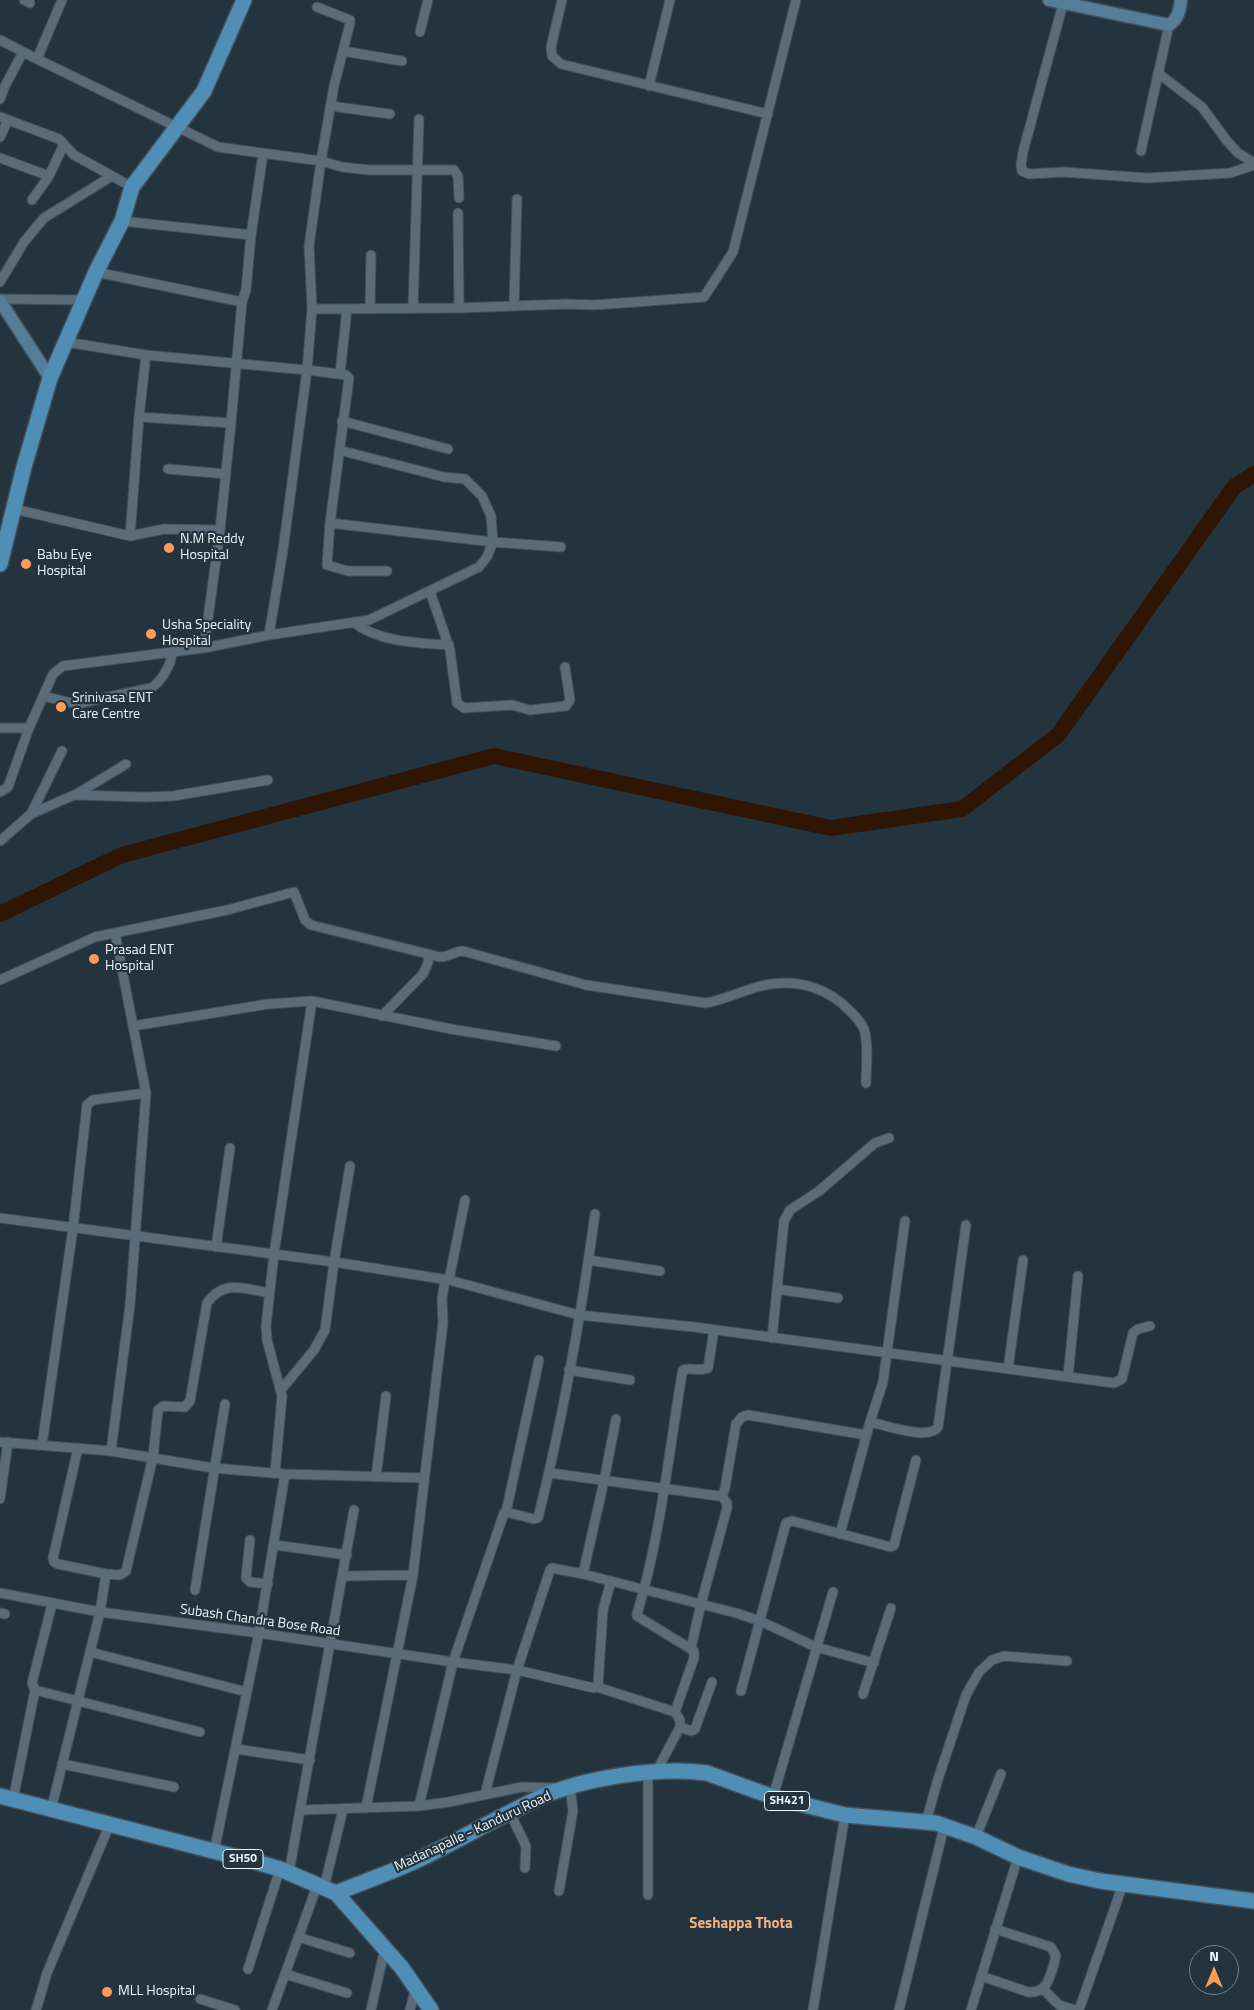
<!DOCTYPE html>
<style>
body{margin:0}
#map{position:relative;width:1254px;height:2010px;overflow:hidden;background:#24343f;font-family:"Titillium Web",sans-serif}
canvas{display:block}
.north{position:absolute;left:1189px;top:1945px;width:50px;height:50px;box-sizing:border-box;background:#24343f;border:1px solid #74818b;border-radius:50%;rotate:0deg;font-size:14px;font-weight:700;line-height:20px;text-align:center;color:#ebf5fd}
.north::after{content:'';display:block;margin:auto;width:18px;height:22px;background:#fe9b58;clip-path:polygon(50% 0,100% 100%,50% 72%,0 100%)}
</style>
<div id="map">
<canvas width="1254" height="2010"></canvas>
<div class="north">N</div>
</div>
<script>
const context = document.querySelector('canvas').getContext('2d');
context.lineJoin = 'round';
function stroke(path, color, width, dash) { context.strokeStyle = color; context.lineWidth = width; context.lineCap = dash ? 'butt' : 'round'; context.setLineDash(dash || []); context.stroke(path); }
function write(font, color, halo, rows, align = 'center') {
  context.font = font + ' "Titillium Web",sans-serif'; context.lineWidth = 4.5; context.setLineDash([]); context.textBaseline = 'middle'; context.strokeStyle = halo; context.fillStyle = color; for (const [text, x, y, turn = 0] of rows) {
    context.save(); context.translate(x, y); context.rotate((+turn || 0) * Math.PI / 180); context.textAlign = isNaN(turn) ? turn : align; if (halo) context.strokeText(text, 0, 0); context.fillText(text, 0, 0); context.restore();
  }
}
stroke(new Path2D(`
 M0 914 122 855 494 756 831 828 962 809 1058 735 1234 487 1254 474`), '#2e1504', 16);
const street = new Path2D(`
 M24 0 30 3
 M562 0 551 47 552 56 561 64 768 114
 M1064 0 1023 152 1021 165 1022 171 1029 174 1064 172 1147 178 1230 173 1254 165
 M420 32 428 0
 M0 40 37 59 62 0
 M343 51 402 61
 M37 59 218 147 321 161 342 167 369 170H454L458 176 459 198
 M1158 73 1202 107 1227 141 1238 153 1254 163
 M649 86 670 0
 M0 99 5 86 23 52
 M330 106 390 114
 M0 117 59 139 74 155 132 187
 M0 137 8 120
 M1141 151 1169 25
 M0 158 49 176 64 144
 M32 200 49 176
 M458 213 459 308
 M122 221 251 235
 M96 272 242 302 231 423 139 417 130 536
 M0 282 24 242 44 218 112 176
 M0 299 83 300
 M242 302 246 290 251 235 263 154
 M514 306 517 199
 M413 308 419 119
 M312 309 309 246 321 161 334 86 350 23V20L317 7
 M370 309 371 255
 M66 342 146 355 307 370 312 309 459 308 567 304 594 305 704 297 733 252 796 0
 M340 374 347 309
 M139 417 146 355
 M342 421 448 449
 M168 469 226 474
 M14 509 130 536 164 529 220 530
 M330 523 493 542 561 547
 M430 591 450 650 457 703 464 708 512 705 530 710 566 706 570 700 565 667
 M353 622C378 642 418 643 449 645
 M269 635 283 550 307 370 346 375 349 378 330 523 327 565 348 571H387
 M204 648 220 530 231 423
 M43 696 76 704 151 688C161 682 172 664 172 652
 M0 728H29
 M0 792 8 787 29 728 53 674 63 666 204 648 269 635 369 620 479 567 487 557 493 542 491 516 482 496 465 479 444 477 339 450
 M75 795 126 764
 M31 814 62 751
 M0 841 31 814 74 795 145 797 173 796 268 780
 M0 980 95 937 227 910 294 892 305 920 311 925 440 957C449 957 455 951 463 951L586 985 705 1003C727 1000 748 987 771 984 801 980 829 989 850 1011 856 1017 861 1022 864 1029 869 1045 866 1066 866 1083
 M382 1016 423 974 428 963 429 955
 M133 1026 268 1004 312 1001 451 1029 556 1046
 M0 1218 334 1262 449 1280 579 1315 694 1327 1114 1383 1122 1379 1133 1333 1138 1329 1150 1326
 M216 1247 230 1148
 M588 1260 660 1271
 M449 1280 465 1200
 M777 1289 838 1298
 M772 1338 784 1221 790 1210 819 1191 875 1143 889 1138
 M1008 1369 1023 1260
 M569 1370 630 1380
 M1068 1377 1078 1276
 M281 1390 314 1350 325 1330 334 1262 350 1166
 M870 1422C885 1425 929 1441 938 1427L966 1225
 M0 1442 111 1451 213 1468 285 1474 259 1633 214 1852
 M42 1445 73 1228 87 1105 93 1100 146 1093
 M78 1448 53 1558 54 1562 58 1564 106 1574
 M111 1451 130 1305 146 1093 115 933
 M275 1473 282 1396 267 1340 266 1326 274 1254 312 1001
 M550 1473 719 1496 723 1494 725 1488 736 1424 742 1417 748 1415 866 1435
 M285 1474 424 1478
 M376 1477 386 1396
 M0 1499 8 1442
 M354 1510 300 1810 419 1806 449 1802 522 1787 558 1788
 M506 1512 539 1360
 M840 1534 870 1422 883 1382 905 1221
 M250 1540 246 1578 250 1582 268 1584
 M275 1545 347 1555
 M583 1574 604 1481 616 1419
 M344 1576 413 1575 443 1323 442 1299 445 1280
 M195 1590 225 1404
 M0 1593 100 1612 259 1633 453 1662 517 1670 594 1688 598 1685 603 1610 611 1581
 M52 1604 32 1683 35 1690 200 1732
 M0 1613 5 1614
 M691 1648 701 1604 727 1508V1503L721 1495
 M90 1652 100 1612 106 1574 120 1575 126 1571 153 1457 158 1410 163 1406 185 1407 190 1401 207 1303C224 1279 245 1289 269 1293
 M597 1687 675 1712 680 1720V1727L656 1772
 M741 1691 786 1523 792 1521 891 1547 894 1545 916 1460
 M863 1694 891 1608
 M675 1712 694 1658V1651L637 1616V1614C660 1539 669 1452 682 1374L683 1370C691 1367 700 1372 708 1368L714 1330
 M680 1727 691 1731 695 1729 712 1682
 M236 1749 310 1760
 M62 1764 174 1787
 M648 1773V1895
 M485 1794 517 1670 550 1570 552 1568 583 1574 736 1613 760 1621 816 1647 874 1663
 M773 1797 833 1592
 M13 1800 35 1690
 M419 1806 453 1662 504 1513 506 1512 534 1519 538 1518C563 1418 581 1316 595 1214
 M366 1808 413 1575
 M51 1810 90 1652 247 1692
 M510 1813 526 1846 525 1868
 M926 1822 938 1779 966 1695 979 1672 992 1660 1004 1656 1067 1661
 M976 1837 1001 1774
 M289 1873 300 1810
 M324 1888 343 1809
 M559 1891 573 1811 570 1787
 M298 1937 350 1953
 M248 1969 280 1869
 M285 1974 347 1993
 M981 1976 1028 1992C1049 1994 1051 1973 1056 1956L1051 1947 995 1929
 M1043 1989 1059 2005 1075 2010
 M200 1999 235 2010
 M36 2010 47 1973 109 1826
 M272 2010 317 1886
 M371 2010 385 1948
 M410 2010 416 1988
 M813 2010 845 1815
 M899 2010 944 1827
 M971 2010 1018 1857
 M1079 2010 1123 1884`);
const secondary = new Path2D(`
 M1049 0 1169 25C1178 19 1180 10 1181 0
 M0 301 50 378`);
const primary = new Path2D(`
 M0 564 24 467 50 378 96 272 122 221 132 187 204 91 244 0
 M0 1796 256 1862 280 1869 336 1893 402 1968 431 2010
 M336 1893C365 1881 396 1871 424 1857 463 1838 500 1816 539 1798 583 1778 659 1766 707 1773L773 1797 845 1815 936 1823 976 1837 1018 1857 1068 1874 1100 1881 1254 1901`);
stroke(street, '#424f5a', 11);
stroke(secondary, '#424f5a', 15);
stroke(primary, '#424f5a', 18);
stroke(street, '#5a6c79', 9);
stroke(secondary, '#557d98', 12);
stroke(primary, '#508eb6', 15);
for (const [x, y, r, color] of [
 [169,548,6,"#fe9b58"],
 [26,564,6,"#fe9b58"],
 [151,634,6,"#fe9b58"],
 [61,707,6,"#fe9b58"],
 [94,959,6,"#fe9b58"],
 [107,1992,6,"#fe9b58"]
]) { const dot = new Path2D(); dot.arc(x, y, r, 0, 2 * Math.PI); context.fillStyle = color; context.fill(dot); stroke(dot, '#24343f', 2); }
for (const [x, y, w] of [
 [787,1801,45],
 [243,1859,40]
]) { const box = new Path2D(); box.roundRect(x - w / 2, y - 9.5, w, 19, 4); context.fillStyle = '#24343f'; context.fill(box); stroke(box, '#ebf5fd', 1); }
write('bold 12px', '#ebf5fd', null, [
 ["SH421",787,1801],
 ["SH50",243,1859]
]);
write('14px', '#ebf5fd', '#24343f', [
 ["N.M Reddy",180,540],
 ["Hospital",180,556],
 ["Babu Eye",37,556],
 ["Hospital",37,572],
 ["Usha Speciality",162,626],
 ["Hospital",162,642],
 ["Srinivasa ENT",72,699],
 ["Care Centre",72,715],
 ["Prasad ENT",105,951],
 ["Hospital",105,967],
 ["MLL Hospital",118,1992]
], 'left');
write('14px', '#ebf5fd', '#24343f', [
 ["Subash Chandra Bose Road",260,1621,8],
 ["Madanapalle - Kanduru Road",473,1832,-25]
]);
write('bold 15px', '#f5b084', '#24343f', [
 ["Seshappa Thota",741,1924]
]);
</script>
